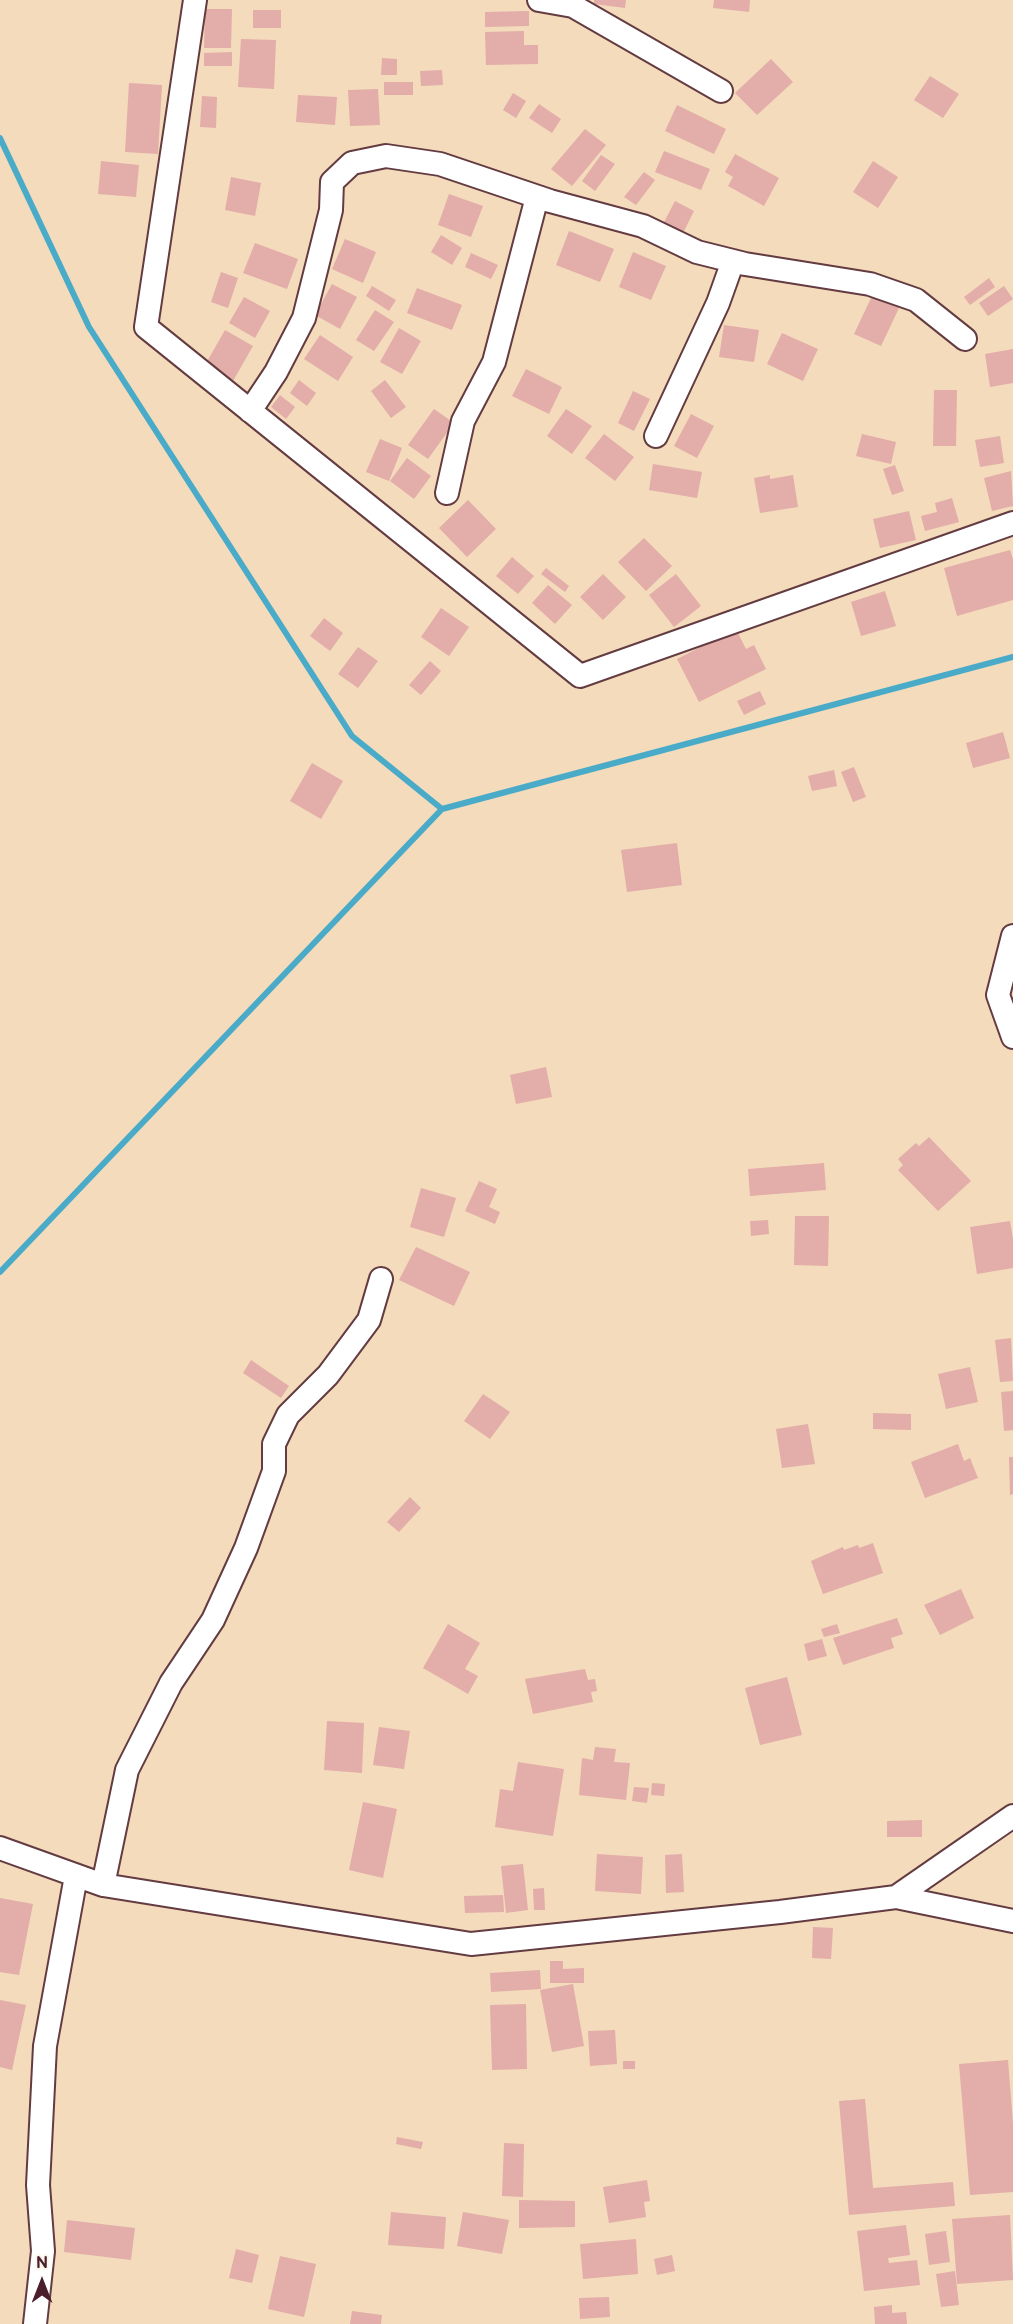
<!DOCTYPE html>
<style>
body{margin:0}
#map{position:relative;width:1013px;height:2324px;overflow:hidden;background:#f3dbbc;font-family:"Balsamiq Sans",sans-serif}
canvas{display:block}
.north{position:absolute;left:12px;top:2252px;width:60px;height:60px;-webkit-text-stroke:4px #fbf7ec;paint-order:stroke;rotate:0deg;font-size:16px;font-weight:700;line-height:24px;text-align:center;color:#4a1f2b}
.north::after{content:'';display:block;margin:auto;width:21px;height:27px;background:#4a1f2b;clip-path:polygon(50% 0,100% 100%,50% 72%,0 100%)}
</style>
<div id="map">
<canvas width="1013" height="2324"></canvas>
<div class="north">N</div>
</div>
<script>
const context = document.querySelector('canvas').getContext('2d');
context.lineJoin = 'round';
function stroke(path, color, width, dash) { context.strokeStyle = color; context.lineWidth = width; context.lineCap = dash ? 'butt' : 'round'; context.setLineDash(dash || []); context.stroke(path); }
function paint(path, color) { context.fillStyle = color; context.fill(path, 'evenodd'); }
stroke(new Path2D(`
 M0 138 89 327 352 736 442 809
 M0 1272 442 809 1013 657`), '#49abc8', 6);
paint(new Path2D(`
 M594 0H626L625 8 594 4Z
 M714 0H750L749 12 713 8Z
 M205 9H232L231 48H204Z
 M253 10H281V28H253Z
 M529 11V26L485 27V12Z
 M524 31V45H538V64L486 65 485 32Z
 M241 39 276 40 274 89 238 87Z
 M232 52V66H204V53Z
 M382 58 397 59V75H381Z
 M771 59 793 82 757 115 735 93Z
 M442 70 443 85 421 86 420 71Z
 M930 76 959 94 943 118 914 100Z
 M384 82H413V95H384Z
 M129 83 162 85 158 154 125 152Z
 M378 89 380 125 350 126 348 90Z
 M513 93 526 101 516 118 503 110Z
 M298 95 337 97 335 125 296 122Z
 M202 96 217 97 216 128 200 127Z
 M539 104 561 119 552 133 529 118Z
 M677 105 726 129 714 154 665 131Z
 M585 129 606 145 572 186 551 169Z
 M664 151 710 169 701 190 655 172Z
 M735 154 779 178 764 206 728 186 733 177 725 172Z
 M601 155 615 164 595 191 582 181Z
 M101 161 139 165 136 197 98 194Z
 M873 161 898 177 878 208 853 192Z
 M644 172 655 180 636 205 624 197Z
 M231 177 261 183 255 216 225 210Z
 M449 194 483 206 471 237 438 225Z
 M675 201 694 211 681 237 662 226Z
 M569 231 614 249 600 282 556 265Z
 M441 235 462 248 452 265 431 252Z
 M345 239 376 252 363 283 332 269Z
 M255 243 298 259 287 289 243 273Z
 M633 252 666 266 651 300 619 287Z
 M471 253 498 265 491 279 465 267Z
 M221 272 238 278 228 308 211 302Z
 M989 278 995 287 970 305 964 297Z
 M332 284 357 297 340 329 315 315Z
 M372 286 396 300 389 311 366 296Z
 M1004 286 1013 299 988 316 979 303Z
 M417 288 462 305 452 330 407 313Z
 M872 296 899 308 881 346 854 334Z
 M244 297 270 311 255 338 229 323Z
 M375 310 394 322 374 351 356 340Z
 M724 325 759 330 754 362 719 357Z
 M399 328 421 341 402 374 380 362Z
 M225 330 253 346 233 381 205 365Z
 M782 333 818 349 803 381 767 364Z
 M320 335 353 357 338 381 304 359Z
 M1013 349V383L990 387 985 354Z
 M526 369 562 387 549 414 512 396Z
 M299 380 316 393 307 406 290 393Z
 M385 380 406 407 391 418 371 391Z
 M934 390H957L956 446H933Z
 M633 391 650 399 634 431 618 423Z
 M280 395 295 407 286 419 271 407Z
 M434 409 454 423 428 459 408 445Z
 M566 409 592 426 572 454 547 436Z
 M691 414 714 426 697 458 674 446Z
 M604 434 634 457 615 481 585 458Z
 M862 434 896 442 891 464 856 456Z
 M1000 436 1004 463 980 467 975 440Z
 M380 439 402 448 389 481 366 472Z
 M407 458 431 476 414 499 390 481Z
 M653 464 702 472 697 498 649 490Z
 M895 465 904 491 892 495 883 469Z
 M1011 471 1013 506 992 511 984 478Z
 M770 475V479L793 475 798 507 760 513 754 478Z
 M952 498 959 522 925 531 921 516 937 512 935 503Z
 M468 500 496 529 467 557 439 528Z
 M909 511 916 540 880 548 873 519Z
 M644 538 672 566 646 591 618 562Z
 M1010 550 1013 559V600L957 616 944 568Z
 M512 557 534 576 518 594 496 576Z
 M546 568 569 586 565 592 541 574Z
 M603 574 626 597 603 620 580 597Z
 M676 574 701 606 674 627 649 595Z
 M548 585 572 605 555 624 532 603Z
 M885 591 896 626 861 636 851 602Z
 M441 608 469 627 449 656 421 637Z
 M324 618 343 633 330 651 310 636Z
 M736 629 746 649 754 645 766 669 699 702 677 659Z
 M358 647 378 661 358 688 338 674Z
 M430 661 441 671 421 695 409 685Z
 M760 691 766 704 744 715 737 701Z
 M1003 732 1010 758 973 768 966 743Z
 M312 763 343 781 321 819 290 801Z
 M854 767 866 797 853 802 841 772Z
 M834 770 837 786 812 791 808 776Z
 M677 843 682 885 627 892 621 850Z
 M546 1067 552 1097 516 1104 510 1075Z
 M929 1137 971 1181 938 1211 898 1170 903 1165 898 1159 916 1143 919 1146Z
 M824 1163 826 1190 750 1196 748 1169Z
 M479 1181 497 1189 489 1207 500 1212 495 1224 465 1211Z
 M421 1188 456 1198 444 1237 410 1227Z
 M795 1216H829L828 1266 794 1265Z
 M768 1220 769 1234 751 1236 750 1221Z
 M1010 1221 1013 1239V1268L977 1274 970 1227Z
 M416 1247 470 1272 454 1306 399 1280Z
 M1011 1338 1013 1381 1000 1382 995 1340Z
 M251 1360 289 1386 281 1398 243 1373Z
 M970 1367 978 1402 946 1409 938 1374Z
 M1013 1391V1430L1004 1431 1001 1392Z
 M483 1394 510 1412 490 1439 464 1421Z
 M873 1413 911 1414V1430L873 1429Z
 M808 1424 815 1464 782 1468 776 1429Z
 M958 1444 964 1461 970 1458 978 1478 925 1498 911 1462Z
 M1009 1457H1013V1494L1010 1495Z
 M410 1497 421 1508 399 1532 387 1522Z
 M873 1543 883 1573 823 1594 811 1561 843 1547 844 1550 858 1545 859 1548Z
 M961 1589 974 1618 940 1635 924 1605Z
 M897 1618 903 1634 891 1638 894 1648 843 1665 833 1638Z
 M448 1624 480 1643 465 1669 478 1676 468 1694 423 1668Z
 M837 1624 840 1633 824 1637 821 1629Z
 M822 1639 827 1656 808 1661 804 1644Z
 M585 1669 588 1680 595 1679 597 1691 591 1692 593 1702 533 1714 525 1679Z
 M787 1677 802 1735 760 1745 745 1688Z
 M327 1721 364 1723 362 1773 324 1770Z
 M379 1727 410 1731 404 1769 373 1765Z
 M595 1747 616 1749 614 1762 630 1763 626 1800 579 1795 582 1758 593 1760Z
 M518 1762 564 1769 553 1836 495 1827 500 1789 513 1791Z
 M652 1783 665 1784 664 1796 651 1795Z
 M634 1787 649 1788 647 1803 632 1801Z
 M363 1802 397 1809 383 1878 349 1870Z
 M922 1820V1837H887V1821Z
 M597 1854 643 1857 641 1894 595 1891Z
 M682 1854 684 1892 666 1893 665 1855Z
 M523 1864 528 1910 506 1913 501 1866Z
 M544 1888 545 1910H534L533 1889Z
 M503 1895 504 1912 465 1913 464 1896Z
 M0 1898 33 1904 19 1975 0 1972Z
 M813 1927 833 1928 831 1959 812 1958Z
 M550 1961H563V1969L584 1968V1983H550Z
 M540 1970 541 1989 491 1992 490 1973Z
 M573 1984 584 2046 552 2052 540 1990Z
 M0 2000 26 2005 12 2070 0 2067Z
 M526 2004 527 2069 492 2070 490 2005Z
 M615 2030 617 2064 590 2066 588 2031Z
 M1008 2060 1013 2124V2192L970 2195 959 2064Z
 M623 2061H635V2069H623Z
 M865 2099 873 2188 953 2182 955 2206 849 2215 839 2101Z
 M397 2137 423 2142 421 2149 396 2144Z
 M504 2143 524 2144 523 2197 502 2196Z
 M647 2180 650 2201 644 2202 646 2217 609 2223 603 2187Z
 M519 2200 575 2201V2227L519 2228Z
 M391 2212 446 2217 444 2249 388 2245Z
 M463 2212 509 2220 502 2254 457 2246Z
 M1010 2215 1013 2280 957 2284 952 2219Z
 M67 2220 135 2228 131 2260 64 2252Z
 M906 2225 910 2255 888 2258 889 2263 917 2260 920 2285 864 2291 857 2231Z
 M946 2231 950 2262 929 2265 925 2234Z
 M636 2239 638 2274 583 2279 580 2244Z
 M236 2249 259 2255 252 2283 229 2278Z
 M672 2255 675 2271 657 2275 654 2259Z
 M280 2256 316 2264 304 2317 268 2309Z
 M955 2271 959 2305 941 2307 936 2274Z
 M609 2297 610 2317 580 2319 579 2298Z
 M892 2305V2313L906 2312 907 2324H875L874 2307Z
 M352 2311 382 2315 381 2324H350Z`), '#e3ada9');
const minor = new Path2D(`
 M195 0 146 327 580 676 1013 523
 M539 0 573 6 721 91
 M250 411 276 372 304 318 331 210 332 182 352 163 386 156 440 164 550 201 643 226 697 252 745 264 870 284 916 300 965 339
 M656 436 718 303 733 261
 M447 493 463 421 494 362 537 197
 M1013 936 998 995 1013 1037
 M0 1848 103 1885 471 1944 780 1912 896 1897 1013 1816
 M103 1885 127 1770 171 1683 213 1620 246 1548 274 1471V1444L288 1415 328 1375 369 1320 381 1279
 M896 1897 1013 1921
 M35 2324 43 2251 38 2185 45 2046 76 1876`);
stroke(minor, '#633b41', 26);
stroke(minor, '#fff', 22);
</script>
